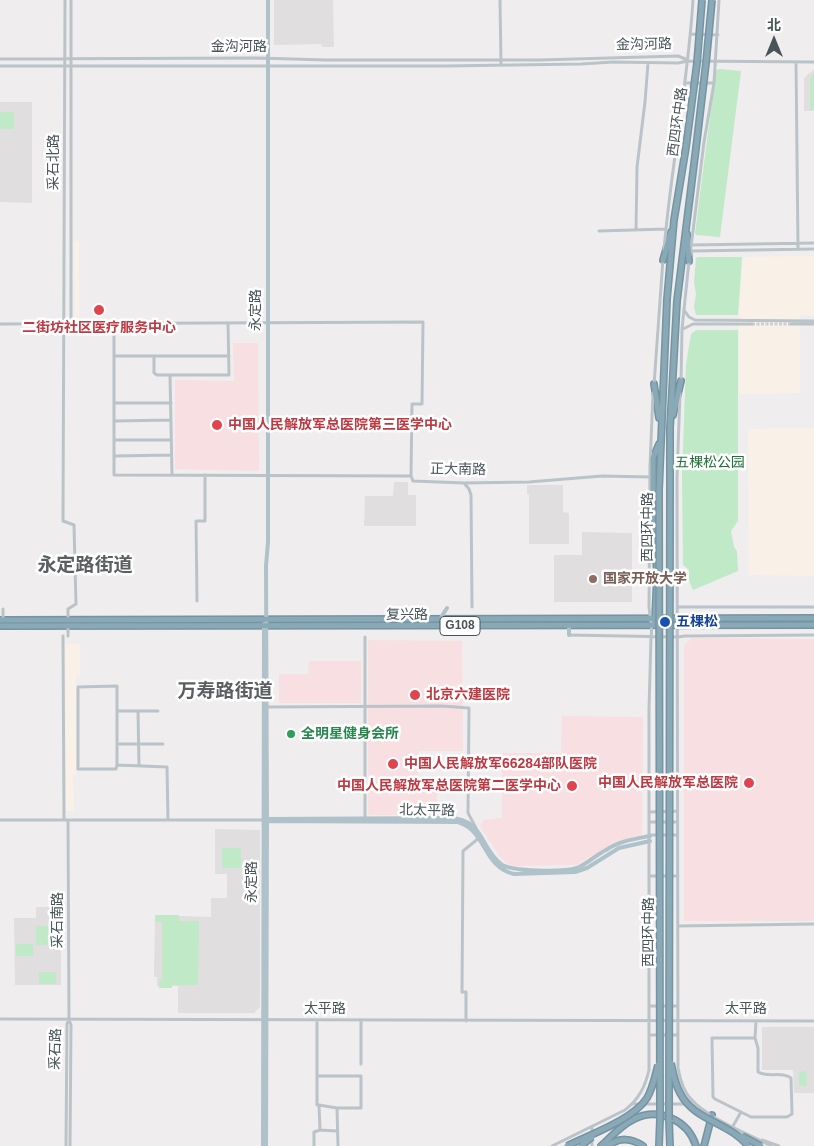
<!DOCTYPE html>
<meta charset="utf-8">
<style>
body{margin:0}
#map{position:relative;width:814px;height:1146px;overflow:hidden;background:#f0edee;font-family:Arial,"Noto Sans SC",sans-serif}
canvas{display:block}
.north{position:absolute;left:749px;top:15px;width:50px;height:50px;-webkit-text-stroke:4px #fff;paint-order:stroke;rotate:0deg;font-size:14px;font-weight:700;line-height:20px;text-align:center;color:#475458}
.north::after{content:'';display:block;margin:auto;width:18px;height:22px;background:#475458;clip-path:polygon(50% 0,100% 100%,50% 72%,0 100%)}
</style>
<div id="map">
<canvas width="814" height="1146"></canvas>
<div class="north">北</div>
</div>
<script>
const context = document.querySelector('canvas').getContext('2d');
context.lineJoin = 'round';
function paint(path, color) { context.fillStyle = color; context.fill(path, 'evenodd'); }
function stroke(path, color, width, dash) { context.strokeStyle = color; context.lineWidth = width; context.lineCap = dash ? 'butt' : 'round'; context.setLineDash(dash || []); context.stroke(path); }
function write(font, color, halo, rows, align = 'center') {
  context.font = font + ' Arial,"Noto Sans SC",sans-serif'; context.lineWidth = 5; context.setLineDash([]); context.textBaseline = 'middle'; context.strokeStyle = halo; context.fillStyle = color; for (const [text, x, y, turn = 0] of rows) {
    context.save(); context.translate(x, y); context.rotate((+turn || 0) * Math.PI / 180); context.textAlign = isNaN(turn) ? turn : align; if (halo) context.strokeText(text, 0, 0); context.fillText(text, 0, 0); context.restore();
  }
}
paint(new Path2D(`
 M74 241H79V320H75Z
 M814 256V315H800V393L739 394V315L743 257Z
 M814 428V576L749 575 748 429Z
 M65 644H80V675L76 676V775H73L74 811H66Z`), '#f9f1e7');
paint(new Path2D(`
 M274 0H333L334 47H322L321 44 274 45Z
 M813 70H814V111H804V78Z
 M0 102H32V203L0 202Z
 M394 482H408V495H416V526H364L365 496H393Z
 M527 485H563V512L569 513V544H529V495L527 494Z
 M582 532 632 533V602H554V555H582Z
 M215 829 260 830V1007L254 1013H178V986H157V977H154L155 915 211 917V898H227V874H215Z
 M36 907H61V985H15L14 918H36Z
 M762 1027H814V1093H794L793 1070H762Z`), '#e0dedf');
paint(new Path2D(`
 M233 343H258L259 471 175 469V380L234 381Z
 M692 638 814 639V921H684V645Z
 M368 640 462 641 463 751H418V778H437V815H370L368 813Z
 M309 661H361V703H279V674H308Z
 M562 716 643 717 642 835 616 842 577 865 515 866 508 864 500 857 480 826 484 820 502 818V753H561Z`), '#f8dfe2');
paint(new Path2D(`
 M720 69 741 71 720 237 696 235 695 233 716 70Z
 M814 73V110H810V80Z
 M0 112H14V129H0Z
 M698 257H742L738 315H696L694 307 696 294 694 282 696 258Z
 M696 330H738V521L731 531 734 547 737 551 738 571 693 590 689 581V570L683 565 682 476 686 364 691 334Z
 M222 848H241V868H222Z
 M155 915H179V921H199L198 985H172V988H159V981L162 980V922H155Z
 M36 926H52L51 945H36Z
 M16 944H33V956H16Z
 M39 972H56V984H39Z
 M806 1071 807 1086H799V1072Z`), '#bfe9c7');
stroke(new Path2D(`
 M752 324H791`), '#ceced0', 3, [3, 1.5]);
const highway = new Path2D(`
 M687 234 689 261
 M663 260 671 232
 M654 384 659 418
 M673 415 681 381
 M659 490 667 299 674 220 686 147
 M670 491V428L677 301 696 148
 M657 575H678
 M0 620 814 618
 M655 621 657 575 653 503V458L659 444
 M0 626 814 625
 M669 1120 670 1146
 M601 1146C611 1137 621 1125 634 1119 659 1107 688 1120 696 1146
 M608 1146C619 1137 632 1138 643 1146
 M659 1146 660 1119
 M704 1146 712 1115`);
stroke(highway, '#7594a3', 8);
stroke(new Path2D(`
 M65 0 63 521 74 525 76 604 68 609V620
 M500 0 501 65
 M691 34 718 35
 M0 59 259 58 325 60H540L678 56 688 60
 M796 62 798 249
 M0 66H444L581 64 613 62 678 63 688 61 814 62
 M686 83H714
 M636 230 637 167 645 102 648 63
 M599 231 666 229
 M692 245 814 243
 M664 250C671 166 688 84 693 0
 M691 251 814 249
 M690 255 704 142 714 83 719 0
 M684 310 689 317 695 320 814 321
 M228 323 229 375H157L154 373V356H229
 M0 324 423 322 422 404H412L411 476
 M71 324V0
 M114 324V475L411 476 413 481 464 483 529 482 602 476 650 477
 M791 324H814
 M683 329 693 324H752
 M114 356H154
 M170 375 172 475
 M681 382 682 329 689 261
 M654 385 663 259
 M680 393 677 478 678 1068C680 1079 683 1091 691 1099 707 1118 749 1134 771 1146
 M114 403H171
 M114 421 171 420
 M114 440H171
 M114 456 171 455
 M464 483 469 489 471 495 472 607
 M197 601 196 521H205V475
 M677 607H814
 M3 609V620
 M68 626V636
 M569 635 678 637 685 636 814 635
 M63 636 64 820
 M365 637V819
 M265 707 442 706 469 708 468 813 476 828
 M117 711H138L139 766
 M138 711H158
 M117 744H163
 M117 765 116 769H78V687L117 686V765L167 767 168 820
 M650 779H677
 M650 812 677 811
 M0 820H264
 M68 820 69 1020 71 1025 70 1146
 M650 822H677
 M650 835H677
 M650 876H678
 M678 926 814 924
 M649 1006H678
 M0 1019 814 1021
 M361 1020V1064
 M466 1021V992H462L463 851 479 838
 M650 1035H678
 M317 1076H361V1108H337L319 1105
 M633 1104H688
 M337 1108 338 1146
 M741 1112 751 1117H787L792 1114 791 1078C782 1071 768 1078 758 1072V1048L755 1038
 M733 1126 741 1112 715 1099 713 1097 712 1038H755L756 1021
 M320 1130 337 1131
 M762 1140 779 1146
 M66 1146 67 1024 69 1020
 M314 1146V1132L320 1130 319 1105H317V1020
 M552 1146 625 1110C639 1099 645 1087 649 1070V709L651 637C653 626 650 618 649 607L650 466 653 393
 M592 1146V1127`), '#bac4c8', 3);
stroke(new Path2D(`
 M440 619 447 608
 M569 635V626
 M265 819 450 818C485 820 479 847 501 864 511 872 564 872 577 868 587 864 596 855 606 850 619 841 634 839 650 836
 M266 821 458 822C487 831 482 866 514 874L575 872 587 868 619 848 650 841
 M263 1146 264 624
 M266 1146 267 818 266 566 268 542V0`), '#afc2c9', 4);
stroke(highway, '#89a9b7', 5);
const highwayBridge = new Path2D(`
 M686 147 697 63 702 0
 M696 148 706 63 712 0
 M659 490 660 1119
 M671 1063C673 1073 675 1084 680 1093 694 1121 729 1122 748 1146
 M669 1120 670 491
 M742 1136 761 1146
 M567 1146C589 1135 634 1119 647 1098 653 1088 655 1076 658 1065
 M581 1146 592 1137`);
stroke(highwayBridge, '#7594a3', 8, []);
stroke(highwayBridge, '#89a9b7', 5);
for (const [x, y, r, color] of [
 [99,310,6,"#e0444e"],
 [217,425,6,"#e0444e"],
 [593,579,5,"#8d6e63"],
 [665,622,6,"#1a4fb4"],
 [415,695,6,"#e0444e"],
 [291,734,5,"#2e9e5b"],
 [393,764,6,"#e0444e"],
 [749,783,6,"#e0444e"],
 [572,786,6,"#e0444e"]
]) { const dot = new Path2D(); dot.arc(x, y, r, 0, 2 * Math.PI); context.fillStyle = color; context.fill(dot); stroke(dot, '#fff', 2); }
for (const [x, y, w] of [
 [460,626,40]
]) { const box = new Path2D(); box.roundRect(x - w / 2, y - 9.5, w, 19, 4); context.fillStyle = '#fff'; context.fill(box); stroke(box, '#475458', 1); }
write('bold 12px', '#475458', null, [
 ["G108",460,626]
]);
write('14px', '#475458', '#fff', [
 ["金沟河路",644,45,-1],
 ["金沟河路",239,47],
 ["西四环中路",678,122,-82],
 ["采石北路",54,162,-90],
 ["永定路",256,310,-90],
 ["正大南路",458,470,1],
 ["西四环中路",648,527,-90],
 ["复兴路",407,615],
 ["北太平路",427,811,1],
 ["永定路",252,882,-90],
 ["采石南路",58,920,-90],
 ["西四环中路",649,932,-90],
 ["太平路",325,1009],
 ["太平路",746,1009],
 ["采石路",56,1049,-88]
]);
write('bold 14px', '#be3a42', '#fff', [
 ["二街坊社区医疗服务中心",99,328,"center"],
 ["中国人民解放军总医院第三医学中心",228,425],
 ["北京六建医院",426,695],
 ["中国人民解放军66284部队医院",404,764],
 ["中国人民解放军总医院",738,783,"right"],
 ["中国人民解放军总医院第二医学中心",561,786,"right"]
], 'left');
write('14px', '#207239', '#fff', [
 ["五棵松公园",710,463]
]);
write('bold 14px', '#785e54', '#fff', [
 ["国家开放大学",603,579]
], 'left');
write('bold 14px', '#164399', '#fff', [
 ["五棵松",676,622]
], 'left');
write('bold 14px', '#27864d', '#fff', [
 ["全明星健身会所",301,734]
], 'left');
write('bold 19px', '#5a5f61', '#fff', [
 ["永定路街道",85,566],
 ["万寿路街道",225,692]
]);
</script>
